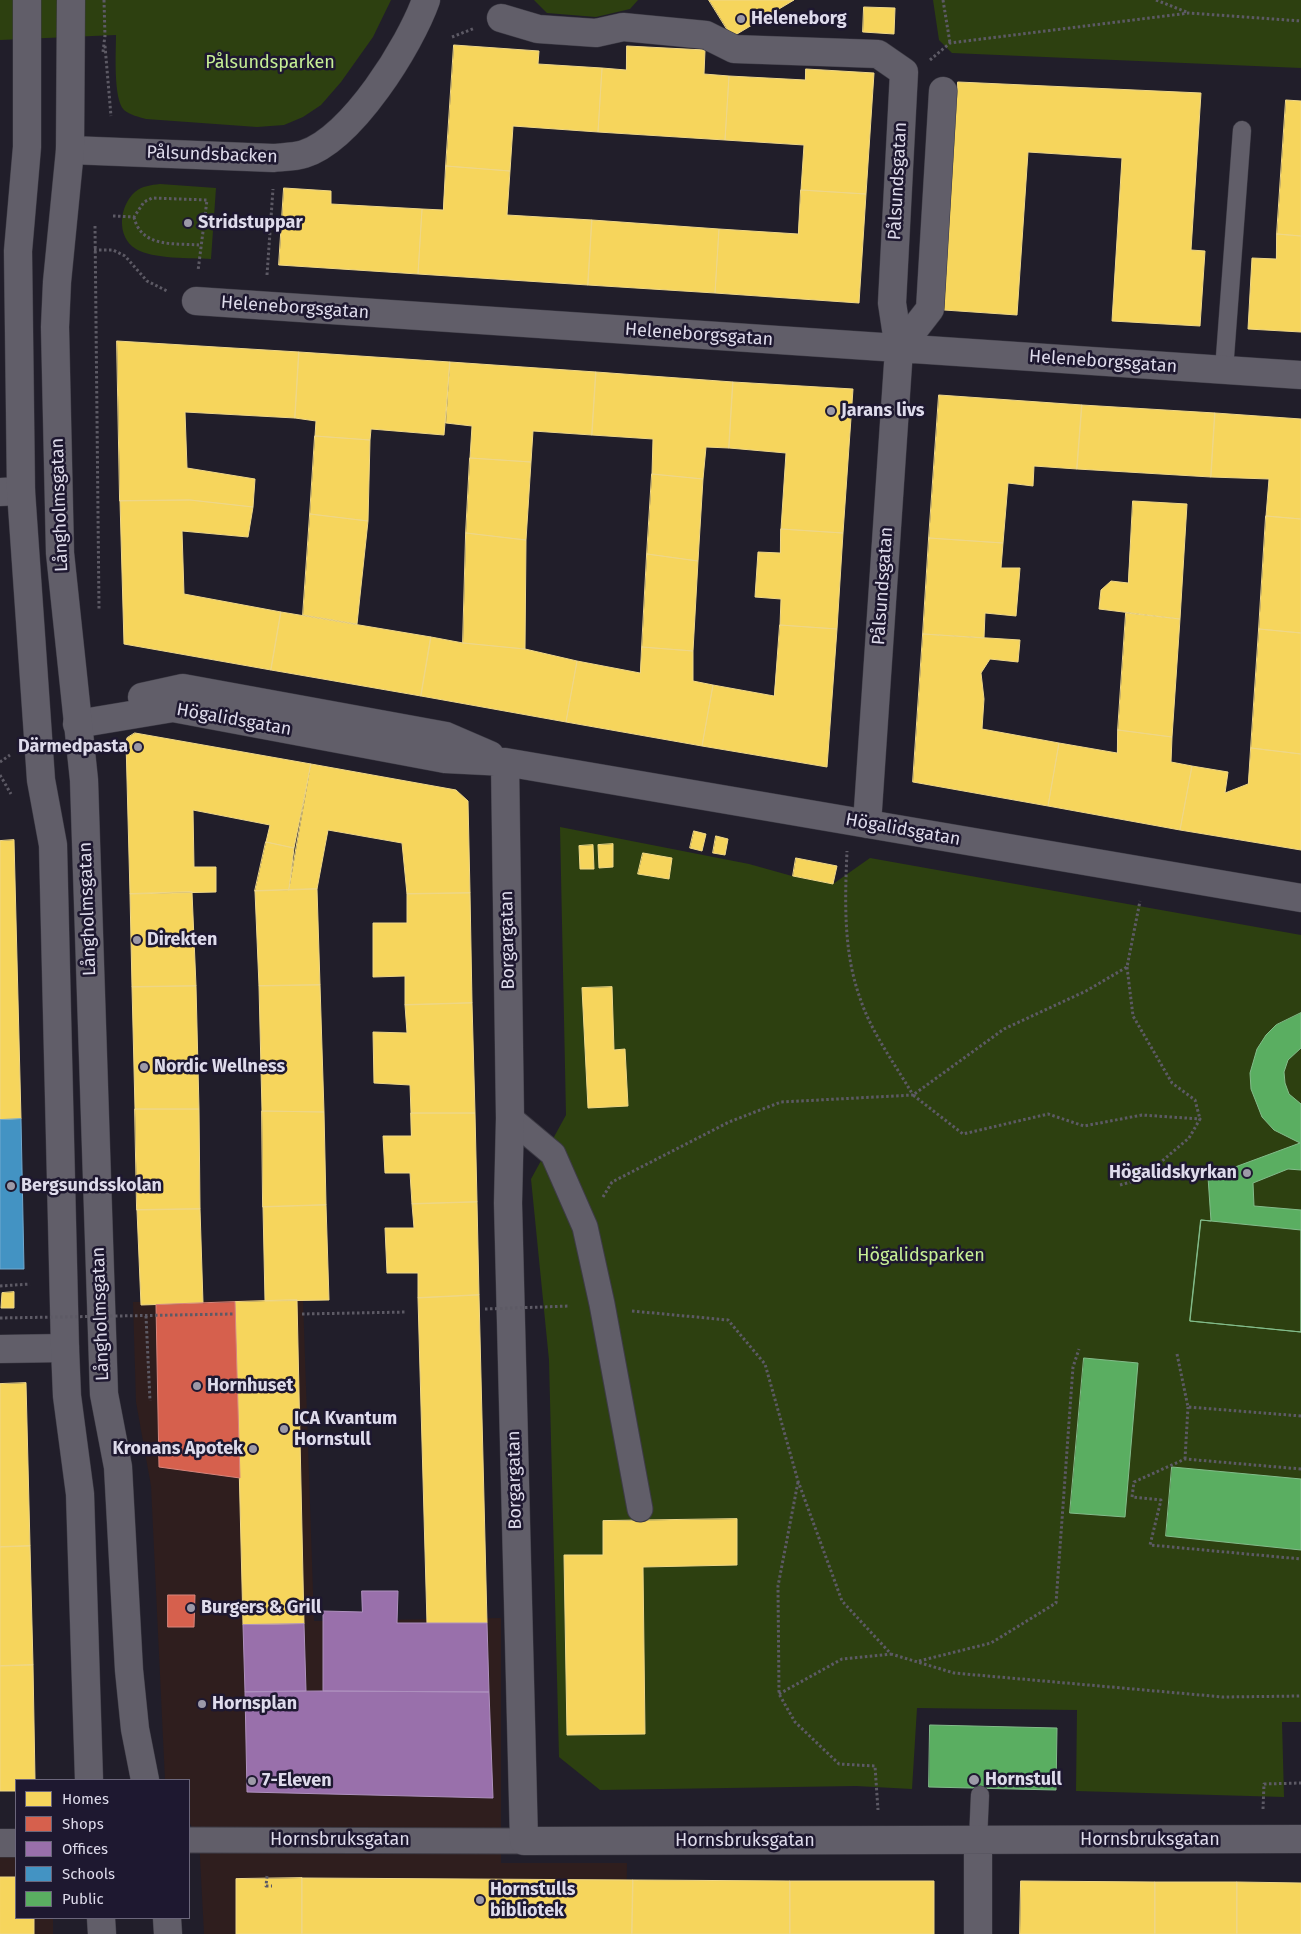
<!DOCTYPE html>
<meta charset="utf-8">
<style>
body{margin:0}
#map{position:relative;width:1301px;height:1934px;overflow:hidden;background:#211e2a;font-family:"Fira Sans",sans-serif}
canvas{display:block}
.legend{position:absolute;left:15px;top:1779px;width:175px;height:140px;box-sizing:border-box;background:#1e1830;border:1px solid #6b667b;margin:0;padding:6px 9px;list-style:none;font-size:15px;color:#dedbeb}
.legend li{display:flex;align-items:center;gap:10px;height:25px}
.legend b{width:25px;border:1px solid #6b667b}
</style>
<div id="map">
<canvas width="1301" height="1934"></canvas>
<ul class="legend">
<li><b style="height:14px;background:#f6d55c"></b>Homes</li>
<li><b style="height:14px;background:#d6604d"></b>Shops</li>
<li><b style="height:14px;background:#9970ab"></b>Offices</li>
<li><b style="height:14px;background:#4393c3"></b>Schools</li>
<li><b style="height:14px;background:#5aae61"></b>Public</li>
</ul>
</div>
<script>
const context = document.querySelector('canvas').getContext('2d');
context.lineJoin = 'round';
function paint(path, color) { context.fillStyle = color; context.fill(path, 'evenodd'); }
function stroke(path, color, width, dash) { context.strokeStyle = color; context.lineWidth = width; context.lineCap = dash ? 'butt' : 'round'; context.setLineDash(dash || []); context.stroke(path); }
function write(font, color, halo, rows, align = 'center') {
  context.font = font + ' "Fira Sans",sans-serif'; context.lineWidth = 5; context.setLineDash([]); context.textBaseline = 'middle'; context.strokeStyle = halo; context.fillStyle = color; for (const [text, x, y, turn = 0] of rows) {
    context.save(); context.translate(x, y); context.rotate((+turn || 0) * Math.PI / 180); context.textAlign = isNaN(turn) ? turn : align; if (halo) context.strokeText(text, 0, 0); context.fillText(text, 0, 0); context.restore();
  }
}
paint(new Path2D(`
 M303 1299 314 1621 501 1618V1863H627L626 1934H204L199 1839 189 1822V1780H165L151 1486 136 1402 133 1302Z
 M0 1835H16V1918H53V1934H0Z`), '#2f1e1e');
paint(new Path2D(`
 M0 0H391L373 37 341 82 321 105 303 117 284 125 257 127 146 119C139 117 130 115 124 110 113 99 116 51 116 35L0 40Z
 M534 0H638L630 9 596 17 547 13Z
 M933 0H1301V68L952 53 939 40Z
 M160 184 216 188 211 259C192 258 152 259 136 249 116 237 119 206 135 192 142 186 151 185 160 184Z
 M560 827 749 864 792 876 833 884 870 858 1301 935V1722H1282L1284 1797 1076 1791 1077 1710 917 1708 912 1789 856 1786 600 1790 559 1757 549 1360 531 1179 566 1115Z`), '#2d4010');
const homes = new Path2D(`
 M709 0H794L732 37Z
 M864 7 895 8 894 34 863 32Z
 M454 45 539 51 538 64 602 68 598 132 513 126 510 171 446 166Z
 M627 46 705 50 704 74 729 76 725 140 598 132 602 68 626 70Z
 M806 69 874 73 866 194 801 190 804 145 725 140 729 76 805 80Z
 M958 82 1201 93 1191 250 1205 251 1200 326 1112 321 1122 158 1028 152 1017 315 944 310Z
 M1286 100 1301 101V236L1277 234Z
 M446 166 510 171 507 215 592 220 588 285 418 274 422 209 443 210Z
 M284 188 331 191V204L422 209 418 274 279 265Z
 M801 190 866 194 859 303 715 293 719 229 798 234Z
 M592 220 719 229 715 293 588 285Z
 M1277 234 1301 236V332L1248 329 1252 258 1276 259Z
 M117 341 299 352 295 418 185 412 187 468 255 479 253 507 190 500 120 501Z
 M299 352 450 362 444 435 371 429 370 440 315 436 316 421 295 418Z
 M450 362 596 372 592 435 533 431 531 462 470 458 472 426 446 423Z
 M596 372 733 382 729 448 706 447 703 479 652 474 653 439 592 435Z
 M733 382 853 389 843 533 781 529 786 453 729 448Z
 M939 395 1082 405 1077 469 1034 466 1033 486 1008 483 1003 543 929 538Z
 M1082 405 1215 413 1211 477 1077 469Z
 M1215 413 1301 419V519L1266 516 1269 479 1211 477Z
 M315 436 370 440 368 521 310 514Z
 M470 458 531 462 526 540 466 533Z
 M652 474 703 479 698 561 647 554Z
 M190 500 253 507 248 537 182 531 184 594 281 612 271 670 124 644 120 501Z
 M1133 501 1187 504 1180 619 1099 609 1101 590 1111 581 1128 583Z
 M310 514 368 521 357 624 303 615Z
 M1266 516 1301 519V633L1259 629Z
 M781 529 843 533 837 629 780 625 781 599 755 597 758 552 780 553Z
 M466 533 526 540 525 649 463 643Z
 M929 538 1003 543 1001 568H1020L1016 616 985 613 984 638 923 634Z
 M647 554 698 561 693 651 642 647Z
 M281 612 431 637 421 696 271 670Z
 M1126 613 1180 619 1172 737 1118 730Z
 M780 625 837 629 827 767 702 746 713 685 774 696Z
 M1259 629 1301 633V754L1251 748Z
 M923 634 1020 640 1018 662 990 659 981 673 984 699 982 729 1059 743 1048 806 913 782Z
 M431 637 463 643 525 649 577 661 566 722 421 696Z
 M642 647 693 651V681L713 685 702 746 566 722 577 661 640 673Z
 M1118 730 1172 737 1171 762 1192 766 1180 830 1048 806 1059 743 1117 753Z
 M135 733 311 764 294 848 266 842 270 825 193 810 194 867H216V892L130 894 126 742 127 738Z
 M1251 748 1301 754V850L1180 830 1192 766 1228 772 1225 793 1248 784Z
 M311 764 456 790 468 801 470 893 407 894 402 843 328 830 317 889 289 890Z
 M694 831 706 834 702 851 690 848Z
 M716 836 728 839 725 855 713 853Z
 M14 840 21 1119 0 1120V841Z
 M266 842 294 848 289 890 255 891Z
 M613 844V867L599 868 598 845Z
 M593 845 594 869H580L579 846Z
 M643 853 672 858 669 879 638 874Z
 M796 858 837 866 833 884 793 876Z
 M317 889 320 985 259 986 255 891Z
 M192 892 196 986 132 987 130 894Z
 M470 893 472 1003 405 1005V976L373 977V923H407V894Z
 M320 985 324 1112 262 1111 259 986Z
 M196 986 199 1109H135L132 987Z
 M612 987 614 1050 625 1049 628 1106 588 1108 582 988Z
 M472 1003 475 1113H411L410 1085 374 1083 373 1032 407 1033 405 1005Z
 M135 1109H199L200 1209 137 1210Z
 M262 1111 324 1112 326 1205 263 1207Z
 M411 1113H475L477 1202 412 1204 410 1173H385L383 1136H411Z
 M477 1202 479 1295 418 1298V1273H387L385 1228H414L412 1204Z
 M326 1205 329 1300 265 1301 263 1207Z
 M200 1209 203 1303 141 1305 137 1210Z
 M14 1292V1308H1L2 1293Z
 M479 1295 487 1623 427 1624 418 1298Z
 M297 1300 304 1624 243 1625 235 1302Z
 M26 1383 30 1546 0 1547V1384Z
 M737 1519V1565L643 1567 645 1734 567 1735 564 1555H603V1521Z
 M30 1546 33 1665 0 1666V1547Z
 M33 1665 35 1780H16V1791H0V1666Z
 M0 1877H16V1918H34V1934H0Z
 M302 1878 633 1880 632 1934H302Z
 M302 1878V1934H236V1879Z
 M633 1880 790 1881V1934H632Z
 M790 1881H934V1934H790Z
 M1021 1881 1155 1882V1934H1020Z
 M1155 1882H1237V1934H1155Z
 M1237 1882 1301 1883V1934H1237Z`);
paint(homes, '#f6d55c');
stroke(homes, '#efd787', 1);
const shops = new Path2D(`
 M235 1302 240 1478 159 1467 156 1305Z
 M168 1595H195L194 1627H168Z`);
paint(shops, '#d6604d');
stroke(shops, '#d8857c', 1);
const offices = new Path2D(`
 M362 1591H398L397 1623H487L489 1692 323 1691V1611L362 1612Z
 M304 1624 306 1691 245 1692 243 1625Z
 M323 1691 489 1692 493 1798 247 1792 245 1692Z`);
paint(offices, '#9970ab');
stroke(offices, '#ae90be', 1);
const schools = new Path2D(`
 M21 1119 24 1269H0V1120Z`);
paint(schools, '#4393c3');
stroke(schools, '#72a9cf', 1);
const public = new Path2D(`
 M1301 1013V1048L1288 1060 1284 1072 1285 1083 1289 1094 1301 1104V1170L1288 1169 1253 1183 1254 1206 1301 1210V1332L1190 1321 1201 1220 1211 1221 1208 1177 1300 1143 1274 1130 1262 1117 1251 1089 1250 1073 1257 1049 1266 1035 1276 1025Z
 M1201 1220 1301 1230V1332L1190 1321Z
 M1084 1358 1138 1363 1125 1517 1070 1513Z
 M1172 1467 1301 1479V1550L1166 1536Z
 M930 1725 1057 1728 1056 1790 929 1787Z`);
paint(public, '#5aae61');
stroke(public, '#82bc8a', 1);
const service = new Path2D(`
 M1224 370 1242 130
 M978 1840 980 1795`);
const pedestrian = new Path2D(`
 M510 1118 553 1154 585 1227 602 1304 640 1509
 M189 1840 524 1841`);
const minor = new Path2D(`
 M501 18 538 29 596 33 623 27 706 35 734 49 878 54 904 72 892 303 899 349 867 824
 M196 301 1301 375
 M899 349 930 309 943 91
 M142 697 183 688 446 736 490 755
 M77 724 173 708 445 759 505 762 1301 898
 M505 762 510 1118 508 1203 524 1841 1301 1839
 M0 1349 65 1348
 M978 1840V1934
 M0 1843H16`);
const tertiary = new Path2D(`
 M70 150 273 158C283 157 295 157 304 154 352 139 410 45 426 0
 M0 492 21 491`);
const secondary = new Path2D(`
 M27 0V147L18 251 21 491 41 780 53 845 65 1348 67 1396 80 1494 89 1780
 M71 0 70 150 57 282 55 327 60 553 84 780 104 1394 118 1467 129 1670 135 1729 145 1780
 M101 1918 102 1934
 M167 1918 168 1934`);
stroke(service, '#3d3b45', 19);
stroke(pedestrian, '#3d3b45', 27);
stroke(minor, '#3d3b45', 29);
stroke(tertiary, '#3d3b45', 29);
stroke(secondary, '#3d3b45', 29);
stroke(new Path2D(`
 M104 0 105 37
 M943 0 950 43
 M1156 0 1189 13
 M452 37 475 28
 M105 46 111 116
 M103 52 105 35
 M930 60 950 43 1189 13 1301 21
 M113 216 134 217 144 202 152 198 207 200 198 271
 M134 217C141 248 174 243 199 245
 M95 226 99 609
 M94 250H113L125 256 147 281 167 291
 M267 275 273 189
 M0 762 10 755
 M0 775 11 794
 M1127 967 1133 1016 1172 1083 1195 1100 1200 1119
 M1120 1185 1141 1179 1189 1138 1200 1119 1142 1115 1084 1126 1048 1114 963 1134 913 1095 1004 1029 1086 991 1127 967 1140 901
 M603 1197 612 1182 729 1122 781 1102 913 1095C895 1064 871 1032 860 998 843 951 845 900 847 851
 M0 1286 30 1284
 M632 1311 728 1320 765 1364 798 1481 842 1601 891 1654 954 1673 1223 1697 1301 1696
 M302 1314 407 1312
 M146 1316 150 1401
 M1177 1354 1188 1407 1301 1416
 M1185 1459 1188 1407
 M1301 1469 1185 1459 1134 1482 1132 1497 1161 1500 1150 1545 1301 1559
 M798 1482 778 1586 779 1694 795 1722 839 1764 875 1766 878 1810
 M919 1661 991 1643 1056 1603 1073 1367 1079 1349
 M779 1694 842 1659 891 1654
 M1263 1809 1264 1784 1301 1783
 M267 1876 266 1886H272`), '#5d5a65', 3, [2.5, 2.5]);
stroke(service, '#615e69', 18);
stroke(pedestrian, '#615e69', 25);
stroke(minor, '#615e69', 28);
stroke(tertiary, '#615e69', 28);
stroke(secondary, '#615e69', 28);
stroke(new Path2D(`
 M485 1309 570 1306
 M0 1318 233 1314`), '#5d5a65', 3, [2.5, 2.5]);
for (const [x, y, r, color] of [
 [741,19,5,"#9c99a7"],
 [188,223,5,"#9c99a7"],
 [831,411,5,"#9c99a7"],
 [138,747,5,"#9c99a7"],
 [137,940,5,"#9c99a7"],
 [144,1067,5,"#9c99a7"],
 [1247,1173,5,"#9c99a7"],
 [11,1186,5,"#9c99a7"],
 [197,1386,5,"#9c99a7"],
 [284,1429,5,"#9c99a7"],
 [253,1449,5,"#9c99a7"],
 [191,1608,5,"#9c99a7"],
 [202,1704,5,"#9c99a7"],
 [974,1780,6,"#9c99a7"],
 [252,1781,5,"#9c99a7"],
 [480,1900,5,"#9c99a7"]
]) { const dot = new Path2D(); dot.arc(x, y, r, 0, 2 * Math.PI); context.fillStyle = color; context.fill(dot); stroke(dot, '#1e1830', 2); }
write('bold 18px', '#dedbeb', '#1e1830', [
 ["Heleneborg",751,19],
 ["Stridstuppar",198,223],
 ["Jarans livs",841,411],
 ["Därmedpasta",128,747,"right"],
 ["Direkten",147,940],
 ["Nordic Wellness",154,1067],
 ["Högalidskyrkan",1237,1173,"right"],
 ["Bergsundsskolan",21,1186],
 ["Hornhuset",207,1386],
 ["ICA Kvantum",294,1419],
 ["Hornstull",294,1440],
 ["Kronans Apotek",243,1449,"right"],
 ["Burgers & Grill",201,1608],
 ["Hornsplan",212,1704],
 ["Hornstull",985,1780],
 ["7-Eleven",262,1781],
 ["Hornstulls",490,1890],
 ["bibliotek",490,1911]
], 'left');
write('18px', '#c6ef95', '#1e1830', [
 ["Pålsundsparken",270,63],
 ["Högalidsparken",921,1256]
]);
write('18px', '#dedbeb', '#1e1830', [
 ["Pålsundsbacken",212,155,2],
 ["Pålsundsgatan",898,181,-87],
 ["Heleneborgsgatan",295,308,4],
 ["Heleneborgsgatan",699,335,4],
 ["Heleneborgsgatan",1103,362,4],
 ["Långholmsgatan",60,505,-92],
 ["Pålsundsgatan",883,586,-86],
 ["Högalidsgatan",234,720,10],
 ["Högalidsgatan",903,830,10],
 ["Långholmsgatan",88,909,-92],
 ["Borgargatan",508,940,-91],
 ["Långholmsgatan",101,1314,-92],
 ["Borgargatan",515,1480,-91],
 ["Hornsbruksgatan",340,1840],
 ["Hornsbruksgatan",1150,1840],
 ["Hornsbruksgatan",745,1841]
]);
</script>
